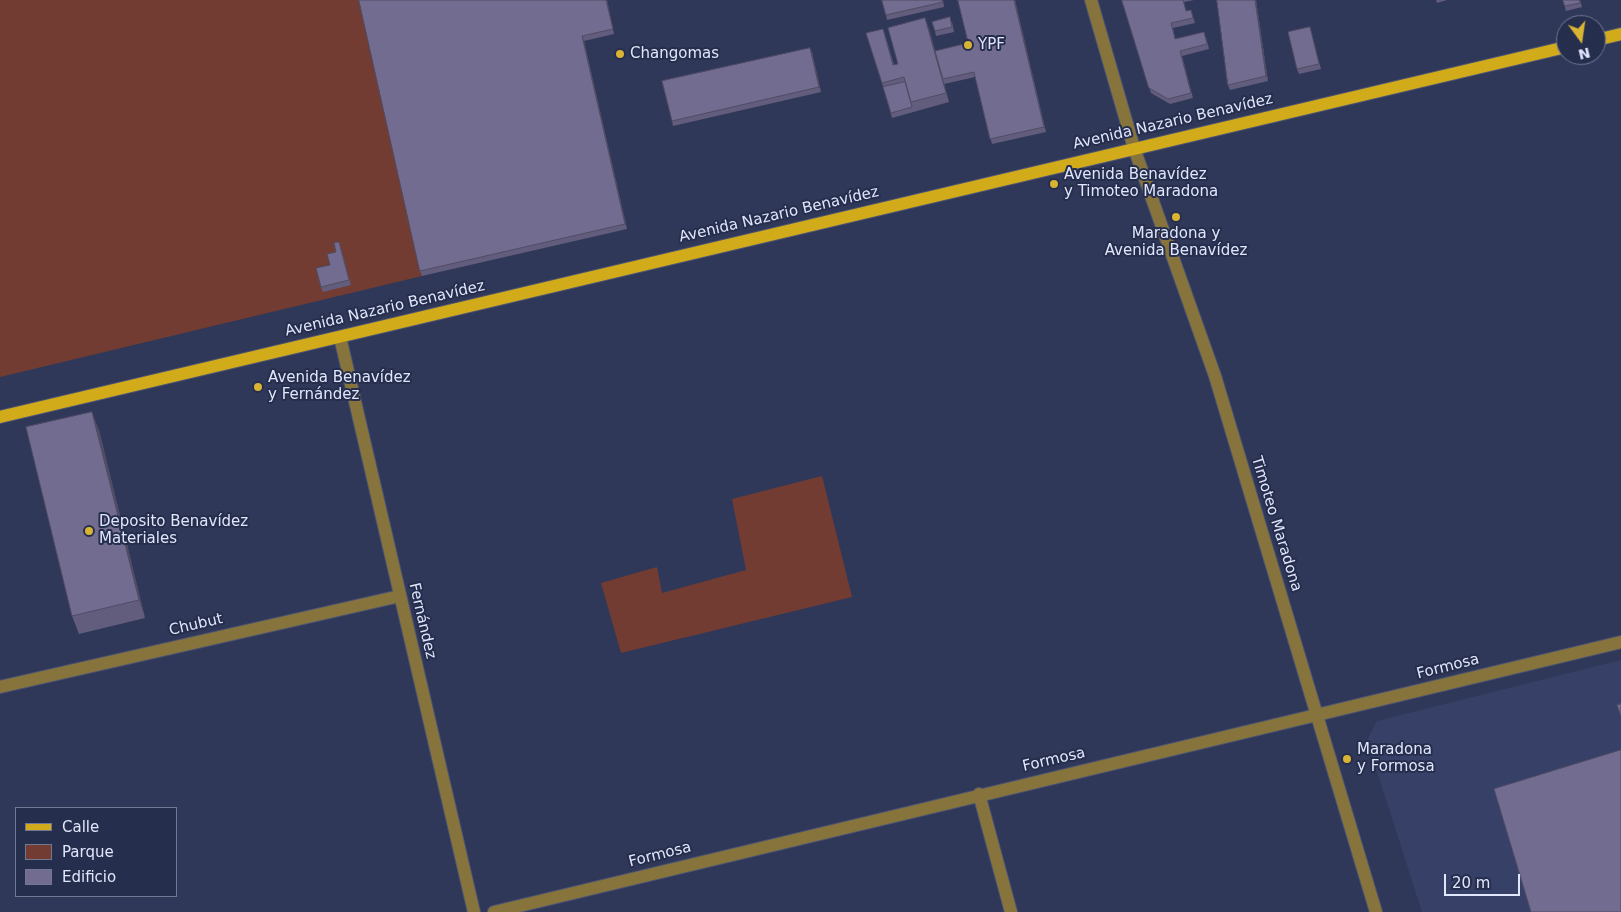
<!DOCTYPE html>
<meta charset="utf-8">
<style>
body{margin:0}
#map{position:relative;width:1621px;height:912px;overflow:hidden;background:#303859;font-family:"DejaVu Sans",sans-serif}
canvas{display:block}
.legend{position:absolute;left:15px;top:807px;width:162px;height:90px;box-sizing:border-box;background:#262e4d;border:1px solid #707893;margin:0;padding:6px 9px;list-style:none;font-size:15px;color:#e0e6fb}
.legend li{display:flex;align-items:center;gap:10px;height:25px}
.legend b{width:25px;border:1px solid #707893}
.north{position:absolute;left:1556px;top:15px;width:50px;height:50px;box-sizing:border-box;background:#262e4d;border:1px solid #707893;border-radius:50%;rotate:166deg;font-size:14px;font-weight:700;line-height:20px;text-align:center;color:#e0e6fb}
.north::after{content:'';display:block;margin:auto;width:18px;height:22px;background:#d9b434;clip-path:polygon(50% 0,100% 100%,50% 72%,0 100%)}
.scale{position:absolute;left:1444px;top:874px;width:76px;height:22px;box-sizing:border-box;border:2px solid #e0e6fb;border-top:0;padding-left:6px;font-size:15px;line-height:18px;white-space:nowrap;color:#e0e6fb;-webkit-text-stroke:4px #262e4d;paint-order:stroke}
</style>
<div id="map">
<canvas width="1621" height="912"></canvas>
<ul class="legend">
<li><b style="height:6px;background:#d2ab1a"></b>Calle</li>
<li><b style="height:14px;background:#723c32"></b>Parque</li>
<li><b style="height:14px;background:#726c90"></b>Edificio</li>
</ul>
<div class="north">N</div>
<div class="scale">20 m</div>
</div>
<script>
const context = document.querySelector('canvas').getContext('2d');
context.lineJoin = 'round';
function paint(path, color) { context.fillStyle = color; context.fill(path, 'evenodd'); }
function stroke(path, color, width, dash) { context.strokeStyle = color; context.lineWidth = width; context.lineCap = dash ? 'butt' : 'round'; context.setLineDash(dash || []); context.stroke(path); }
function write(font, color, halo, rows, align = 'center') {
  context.font = font + ' "DejaVu Sans",sans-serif'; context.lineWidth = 4; context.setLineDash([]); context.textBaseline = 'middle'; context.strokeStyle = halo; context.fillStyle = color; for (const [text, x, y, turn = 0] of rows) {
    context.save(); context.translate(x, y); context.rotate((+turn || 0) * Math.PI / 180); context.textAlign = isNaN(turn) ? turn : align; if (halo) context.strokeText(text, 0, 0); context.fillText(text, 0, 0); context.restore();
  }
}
paint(new Path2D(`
 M1621 660V912H1422L1367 740 1377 721Z`), '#374067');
paint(new Path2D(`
 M0 0H359L422 276 0 377Z
 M822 476 852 597 621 653 601 583 657 567 662 593 746 570 732 499Z`), '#723c32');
const minor = new Path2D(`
 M1091 0 1134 148 1215 376 1376 912
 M340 337 474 912
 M0 687 400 596
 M979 794 1011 912
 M494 912 1621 642`);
const major = new Path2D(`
 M1596 40 1621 34
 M0 417 1566 47`);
stroke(minor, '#4c5473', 14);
stroke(major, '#4c5473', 14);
stroke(minor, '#87743c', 12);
stroke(major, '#d2ab1a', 12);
paint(new Path2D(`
 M359 0H607L614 34 584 41 627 229 422 276 420 271Z
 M943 0 944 7 887 20 886 15Z
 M1015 0 1046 132 992 144 975 77 944 84V83L949 102 892 118 882 83 886 38 894 65 898 64 925 18 935 51 968 43Z
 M1122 0H1194L1184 2 1186 11 1191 10 1195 23 1173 28 1175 38 1206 37 1209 49 1182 56 1193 98 1170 104 1151 93Z
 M1256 0 1268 81 1230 90 1228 85Z
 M1436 0H1447L1437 3Z
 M1563 0H1580L1582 7 1566 11Z
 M952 22 954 32 936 36 935 31Z
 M1311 31 1321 69 1299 74 1297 69Z
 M812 52 821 92 673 126 672 121Z
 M339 242 351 285 323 292 321 287 330 265 336 252Z
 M99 430 145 618 79 634 72 616Z`), '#625d7c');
paint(new Path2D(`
 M606 0H607L614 34 613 29Z
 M1014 0H1015L1046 132 1044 127Z
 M1255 0H1256L1268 81 1266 76Z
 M925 18 929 28 949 102 946 93Z
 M883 29 886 38 897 75 893 65Z
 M582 36 584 41 627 229 625 224Z
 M810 48 812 52 821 92 819 87Z
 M92 412 99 430 145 618 139 600Z`), '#504c65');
const building = new Path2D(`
 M359 0H606L613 29 582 36 625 224 420 271Z
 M882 0H942L943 2 886 15Z
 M958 0H1014L1044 127 990 139 974 72 943 79 935 51 968 43Z
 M1122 0H1183L1186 11 1191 10 1193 18 1171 23 1175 39 1204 32 1207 44 1180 51 1191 93 1168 99 1149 88Z
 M1217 0H1255L1266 76 1228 85Z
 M1563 0H1579L1580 3 1565 6Z
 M950 17 952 27 935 31 932 22Z
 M925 18 946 93 911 102 904 77 882 83 866 33 883 29 893 65 898 64 888 28Z
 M1310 27 1319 64 1297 69 1288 32Z
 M810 48 819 87 672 121 662 81Z
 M905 82 912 107 891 113 883 87Z
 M339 242 349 280 321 287 316 268 330 265 327 254 336 252 334 243Z
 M92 412 139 600 72 616 26 427Z
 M1621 704V716L1617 705Z
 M1621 750V912H1531L1494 789Z`);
paint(building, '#726c90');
stroke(building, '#504c65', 1);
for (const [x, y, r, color] of [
 [968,45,5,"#d9b434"],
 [620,54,5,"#d9b434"],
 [1054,184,5,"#d9b434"],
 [1176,217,5,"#d9b434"],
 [258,387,5,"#d9b434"],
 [89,531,5,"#d9b434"],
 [1347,759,5,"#d9b434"]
]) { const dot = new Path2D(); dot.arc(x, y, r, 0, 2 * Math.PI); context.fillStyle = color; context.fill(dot); stroke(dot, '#262e4d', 2); }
write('15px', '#e0e6fb', '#262e4d', [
 ["YPF",978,45],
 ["Changomas",630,54],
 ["Avenida Benavídez",1064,175],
 ["y Timoteo Maradona",1064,192],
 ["Maradona y",1176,234,"center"],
 ["Avenida Benavídez",1176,251,"center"],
 ["Avenida Benavídez",268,378],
 ["y Fernández",268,395],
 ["Deposito Benavídez",99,522],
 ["Materiales",99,539],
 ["Maradona",1357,750],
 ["y Formosa",1357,767]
], 'left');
write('15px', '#e0e6fb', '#262e4d', [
 ["Avenida Nazario Benavídez",1173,122,-13],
 ["Avenida Nazario Benavídez",779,215,-13],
 ["Avenida Nazario Benavídez",385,309,-13],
 ["Timoteo Maradona",1276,524,73],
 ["Fernández",422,621,77],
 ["Chubut",196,625,-13],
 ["Formosa",1448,667,-14],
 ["Formosa",1054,760,-13],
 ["Formosa",660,855,-14]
]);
</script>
